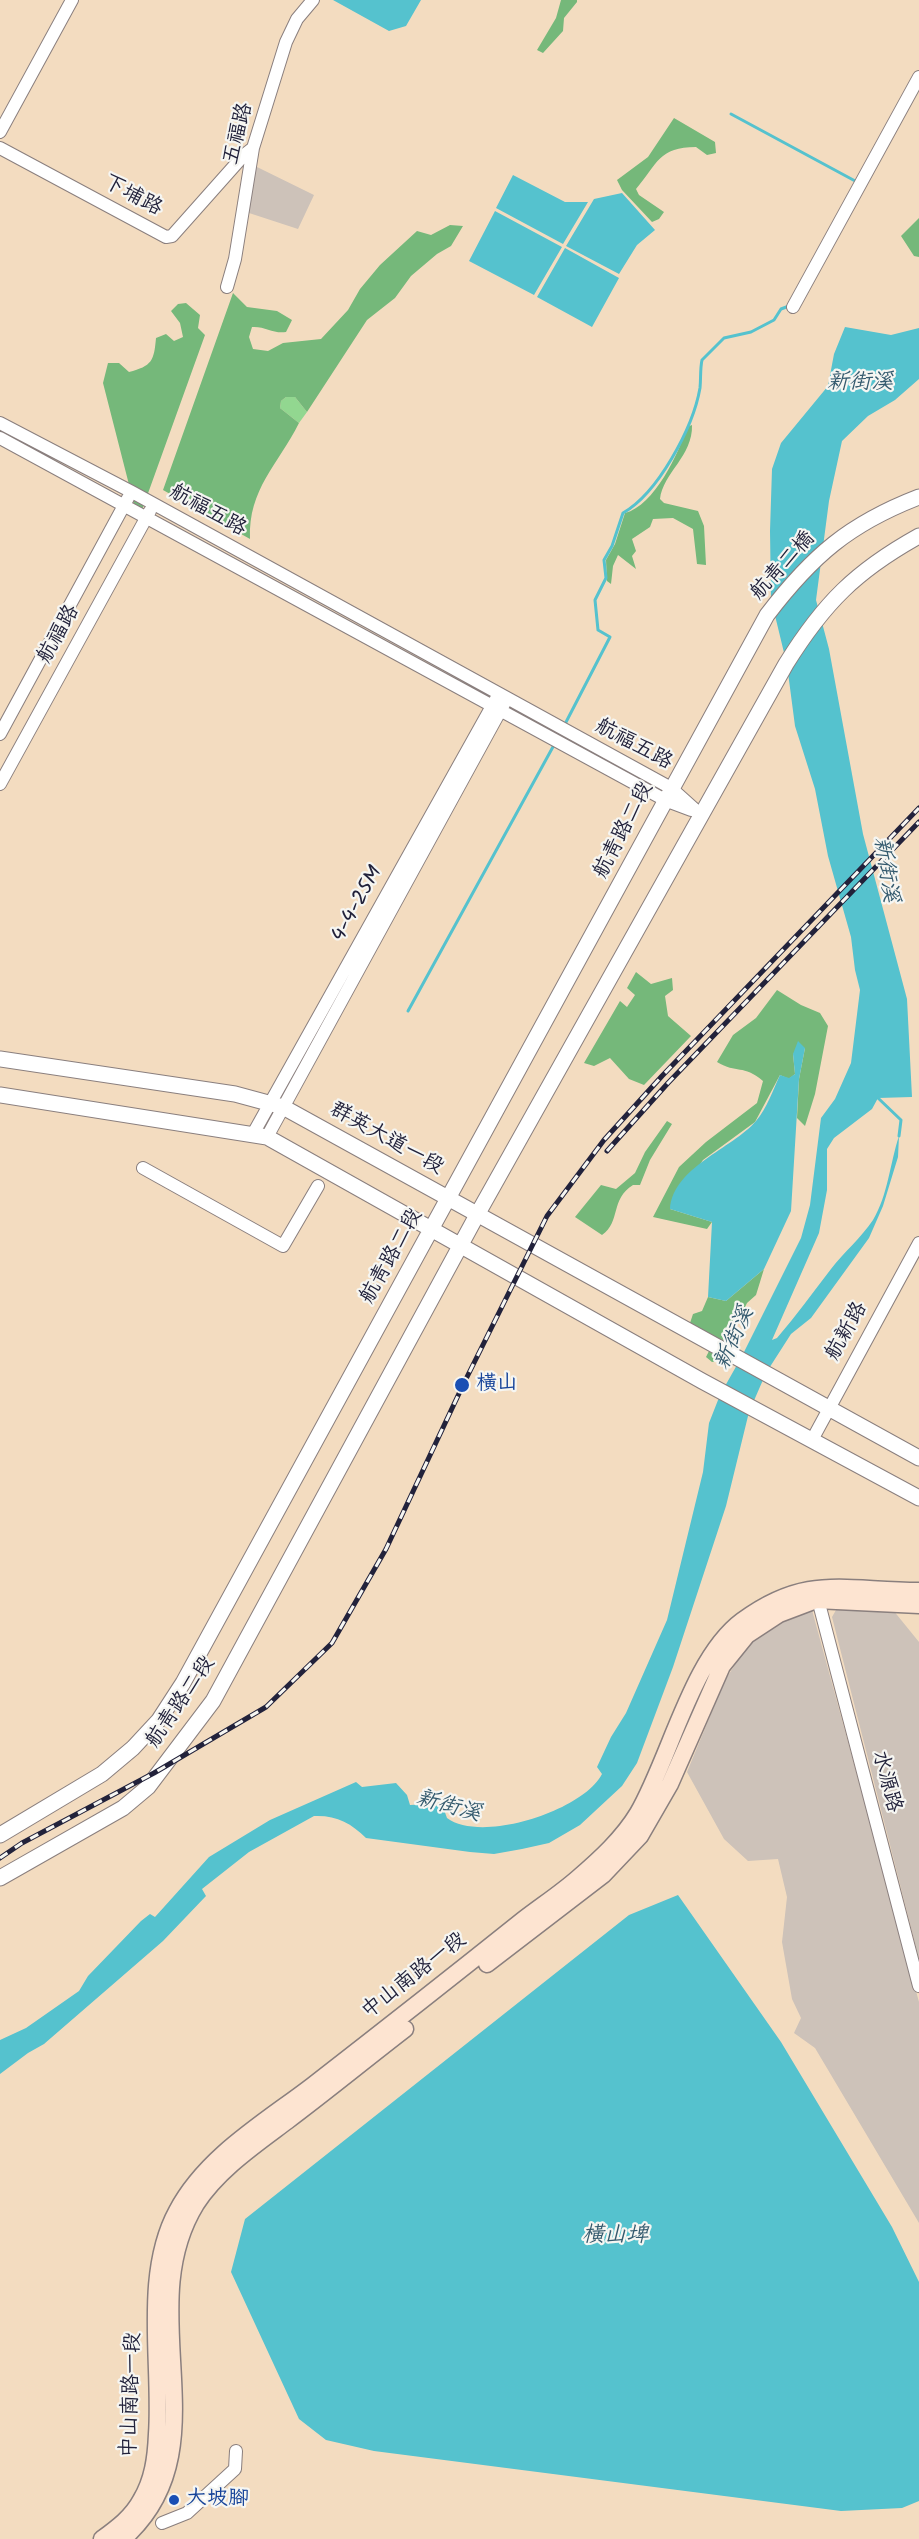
<!DOCTYPE html>
<meta charset="utf-8">
<style>
body{margin:0}
canvas{display:block;background:#f3dcc0}
</style>
<canvas width="919" height="2539"></canvas>
<script>
const context = document.querySelector('canvas').getContext('2d');
context.lineJoin = 'round';
function paint(path, color) { context.fillStyle = color; context.fill(path, 'evenodd'); }
function stroke(path, color, width, dash) { context.strokeStyle = color; context.lineWidth = width; context.lineCap = dash ? 'butt' : 'round'; context.setLineDash(dash || []); context.stroke(path); }
function write(font, color, halo, rows, align = 'center') {
  context.font = font + ' Kalam,"LXGW WenKai TC",sans-serif'; context.lineWidth = 4.5; context.setLineDash([]); context.textBaseline = 'middle'; context.strokeStyle = halo; context.fillStyle = color; for (const [text, x, y, turn = 0] of rows) {
    context.save(); context.translate(x, y); context.rotate((+turn || 0) * Math.PI / 180); context.textAlign = isNaN(turn) ? turn : align; if (halo) context.strokeText(text, 0, 0); context.fillText(text, 0, 0); context.restore();
  }
}
paint(new Path2D(`
 M255 166 314 195 298 229 246 212Z
 M847 1605 893 1610 919 1642V1959L832 1617 836 1610Z
 M812 1610 919 2002V2223L815 2048 794 2033 801 2018 792 1999 782 1942 787 1897 778 1859 748 1861 724 1839 687 1772 725 1680 740 1657 755 1638 775 1623Z`), '#cdc2b9');
paint(new Path2D(`
 M286 397H295L307 412 299 423 280 408 281 401Z`), '#92d790');
paint(new Path2D(`
 M561 0H577V2L564 18 563 31 543 53 537 50 556 18Z
 M674 118 715 142 716 153 707 155 696 147C659 147 658 163 636 189L639 195 664 212 659 219 652 222 622 190 617 180 648 157Z
 M919 218V257L914 256 901 236Z
 M450 225 463 226 451 246 437 254 411 276 395 298 367 320 307 412 295 397H286L281 401 280 408 299 423C278 465 248 489 250 539L163 490 233 293 247 307 277 311 292 320 286 332C273 334 265 326 252 327L249 337 253 349 268 351 283 343 321 339 348 310 360 289 380 265 417 231 431 235Z
 M186 303 200 315 198 328 205 335 142 510 136 512 103 383 108 363H119L129 372C152 366 154 361 156 338L166 334 174 341 183 337 180 323 171 311 178 304Z
 M692 425C693 456 663 473 660 499L664 503 698 511 704 526 706 565 697 564 693 529 673 518 653 519 650 527 632 539 636 551 632 556 636 569 618 555 613 566 611 584 607 581 606 560 615 544 625 513C654 506 679 453 687 427Z
 M636 972 651 984 672 978 673 990 665 996 668 1016 691 1036 644 1085 629 1079 610 1058 594 1066 584 1063 620 1001 627 1007 635 995 627 988Z
 M777 990 801 1005 820 1013 828 1026 815 1094 805 1126 797 1118 799 1079 805 1048 793 1054 795 1074 789 1079 780 1075 755 1122 703 1160 670 1209 712 1222 707 1229 653 1217 679 1167 706 1142 757 1103 763 1081C743 1064 737 1074 717 1062L733 1035 756 1018Z
 M667 1121 672 1124 650 1160 640 1185H633C610 1199 621 1222 602 1235L575 1217 601 1185 616 1189 635 1173 645 1152Z
 M764 1269 756 1295 747 1303 719 1361 712 1362 706 1357 712 1345 689 1326 693 1314 702 1311 708 1297 726 1301Z`), '#75b87a');
paint(new Path2D(`
 M333 0H421L406 26 389 31Z
 M513 175 565 202H588L563 244 496 208Z
 M622 193 655 230 637 245 619 274 566 246 594 199Z
 M495 211 562 247 534 295 469 261Z
 M565 248 619 278 592 327 537 297Z
 M845 327 891 335 919 328V379L895 400 868 416 842 441 829 501 816 600 829 649 863 834 907 999 912 1097 878 1098 872 1109 834 1138 827 1149V1190L819 1233 772 1340 777 1338C796 1316 813 1292 831 1269 844 1252 861 1238 873 1220 888 1195 890 1163 899 1136L898 1157 883 1206 869 1238 811 1318 791 1334 766 1373 749 1412 726 1506 673 1667 637 1763 622 1786 580 1825 549 1843 522 1849 494 1854 470 1852 366 1838C351 1823 336 1815 314 1816L249 1852 202 1889 206 1896 163 1941 44 2044 28 2053 0 2074V2040L26 2028 79 1991 88 1976 141 1921 150 1914 155 1917 209 1857 270 1820 356 1782 362 1787 396 1783 407 1795 410 1805 429 1804 443 1807 447 1818C482 1844 584 1810 602 1774L597 1767 611 1737 626 1713 667 1620 703 1472 709 1423 720 1395 742 1356 801 1238 810 1205 821 1118 835 1099 851 1063 860 990 855 970 851 937 828 856 815 789 795 726 787 665 771 599 770 531 772 469 781 443 828 386 834 354Z
 M798 1041 805 1048 799 1079 791 1211 764 1269 726 1301 708 1297 712 1222 670 1209C673 1167 732 1149 756 1121 767 1108 773 1090 780 1075L789 1078 795 1074 793 1054Z
 M678 1895 781 2042 892 2227 919 2282V2501L902 2508 841 2511 374 2451 326 2440 299 2419 231 2272 245 2219 629 1915Z`), '#55c2ce');
stroke(new Path2D(`
 M731 114 857 182
 M564 726 610 637 598 630 595 600 606 578 604 560 612 546 623 513C658 493 693 428 700 388 701 378 700 369 702 360L724 338 751 332 774 320 781 309 789 306
 M408 1011 554 745
 M878 1098 901 1120 899 1136`), '#55c2ce', 3);
const minor = new Path2D(`
 M0 132 72 0
 M0 148 166 237 172 236 244 155 253 148
 M227 287 235 259 253 148 286 42 297 19 313 0
 M793 307 919 77
 M0 423 132 492 671 788 701 815
 M0 438 667 801 691 810
 M0 734 128 498
 M0 784 150 511
 M253 1134 496 699
 M267 1137 504 704
 M143 1168 283 1246 318 1186
 M812 1440 919 1243
 M816 1592 919 1986
 M162 2523 187 2513 235 2469 236 2451`);
const tertiary = new Path2D(`
 M0 1059 235 1094 283 1107 919 1458
 M0 1095 267 1137 702 1381 919 1498
 M0 1835 102 1774 133 1748 159 1720 183 1683 767 615C812 556 849 524 919 497
 M0 1878 123 1808 148 1787 213 1701 477 1215 786 664C824 603 856 571 919 536`);
const secondary = new Path2D(`
 M487 1964 603 1875 640 1836 670 1784 722 1666 747 1635 779 1614 816 1600 919 1605
 M102 2539C117 2528 132 2517 141 2500 153 2480 156 2458 157 2434 162 2364 142 2275 177 2211 206 2156 265 2122 312 2086 383 2031 453 1976 523 1920 541 1906 561 1893 578 1878 600 1859 623 1838 638 1813 670 1758 692 1658 742 1621 807 1573 845 1591 919 1591
 M123 2539C226 2448 129 2313 196 2204 218 2170 255 2145 287 2121 327 2091 366 2059 405 2029`);
stroke(minor, '#8a7f7e', 14);
stroke(tertiary, '#8a7f7e', 17);
stroke(secondary, '#8a7f7e', 19);
stroke(minor, '#fff', 12);
stroke(tertiary, '#fff', 15);
stroke(secondary, '#fde4d1', 16);
const rail = new Path2D(`
 M607 1151 668 1083 919 822
 M0 1858 22 1843 154 1773 266 1707 332 1643 386 1549 463 1385 547 1216 604 1140 662 1076 919 808`);
stroke(rail, '#22223b', 5);
stroke(rail, '#f6f6f2', 3, [9]);
for (const [x, y, r, color] of [
 [462,1385,8,"#1a4fb4"],
 [174,2500,6,"#1a4fb4"]
]) { const dot = new Path2D(); dot.arc(x, y, r, 0, 2 * Math.PI); context.fillStyle = color; context.fill(dot); stroke(dot, '#f6f6f2', 2); }
write('21px', '#22223b', '#f6f6f2', [
 ["五福路",240,134,-76],
 ["下埔路",132,197,28],
 ["航福五路",207,512,29],
 ["航青二橋",784,567,-48],
 ["航福路",60,635,-61],
 ["航福五路",633,746,28],
 ["航青路二段",625,831,-63],
 ["4-4-25M",359,905,-61],
 ["群英大道一段",386,1140,29],
 ["航青路二段",393,1257,-61],
 ["航新路",848,1332,-61],
 ["航青路二段",182,1703,-56],
 ["水源路",885,1782,75],
 ["中山南路一段",415,1977,-38],
 ["中山南路一段",133,2395,-88]
]);
write('21px', '#164399', '#f6f6f2', [
 ["橫山",476,1385],
 ["大坡腳",186,2500]
], 'left');
write('italic 22px', '#345a6e', '#f6f6f2', [
 ["新街溪",860,384],
 ["新街溪",884,870,81],
 ["新街溪",736,1339,-66],
 ["新街溪",448,1808,15],
 ["橫山埤",615,2237]
]);
</script>
